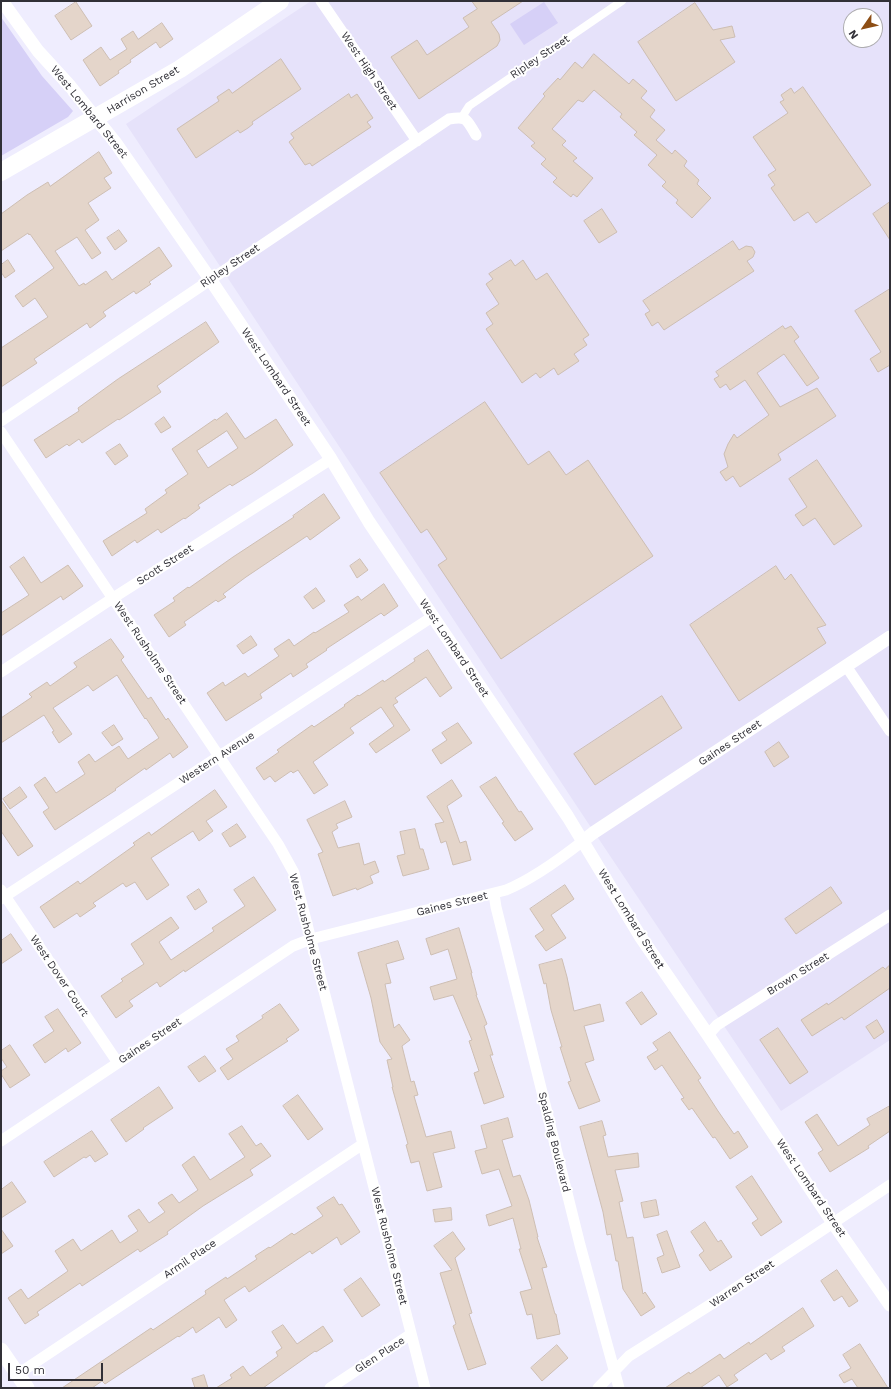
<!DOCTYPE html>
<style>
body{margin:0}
#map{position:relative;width:891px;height:1389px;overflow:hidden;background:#efedfe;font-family:"Work Sans",sans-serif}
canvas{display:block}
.frame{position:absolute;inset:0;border:2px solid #313037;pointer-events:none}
.north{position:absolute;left:843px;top:8px;width:40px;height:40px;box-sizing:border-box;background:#fff;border:1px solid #adacaf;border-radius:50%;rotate:236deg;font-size:11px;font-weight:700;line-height:16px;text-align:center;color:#313037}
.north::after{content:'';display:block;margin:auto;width:14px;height:18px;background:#8d4e15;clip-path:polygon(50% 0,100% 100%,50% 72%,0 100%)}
.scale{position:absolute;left:8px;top:1363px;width:95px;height:18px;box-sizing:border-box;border:2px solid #313037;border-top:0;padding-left:5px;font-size:12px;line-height:14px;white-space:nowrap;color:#313037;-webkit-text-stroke:3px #fff;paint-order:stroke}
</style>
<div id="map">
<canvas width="891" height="1389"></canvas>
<div class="frame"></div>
<div class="north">N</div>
<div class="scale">50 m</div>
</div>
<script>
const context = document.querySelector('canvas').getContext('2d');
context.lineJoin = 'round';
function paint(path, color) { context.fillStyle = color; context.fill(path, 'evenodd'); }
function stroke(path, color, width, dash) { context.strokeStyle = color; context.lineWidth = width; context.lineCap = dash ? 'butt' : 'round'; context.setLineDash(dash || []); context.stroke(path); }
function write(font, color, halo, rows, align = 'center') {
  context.font = font + ' "Work Sans",sans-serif'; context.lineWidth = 4; context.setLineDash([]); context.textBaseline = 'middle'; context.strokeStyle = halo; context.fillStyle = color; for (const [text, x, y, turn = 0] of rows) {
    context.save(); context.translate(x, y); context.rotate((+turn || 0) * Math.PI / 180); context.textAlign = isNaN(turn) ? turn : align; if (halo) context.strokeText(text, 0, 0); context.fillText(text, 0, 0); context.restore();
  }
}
paint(new Path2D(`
 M311 1H890V1040L781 1111 586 820 126 124ZM851 16H875V40H851Z`), '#e6e2fa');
paint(new Path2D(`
 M544 2 558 23 524 45 510 24Z
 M1 17 42 76 73 111 68 117 1 156Z`), '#d6d0f7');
const building = new Path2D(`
 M472 1H523L491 22 499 34 500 40 497 46 419 99 391 57 417 40 427 55 469 27 463 18 477 9Z
 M76 2 92 26 71 40 55 16Z
 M695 3 713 30 732 26 735 37 720 40 735 62 676 101 638 42Z
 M162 23 173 39 160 48 156 42 130 60 131 62 118 71 119 73 100 86 83 60 101 47 110 60 127 49 121 39 133 31 138 39Z
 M594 54 629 84 633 79 647 91 641 98 655 110 650 117 665 130 656 140 672 154 675 150 687 161 684 166 699 180 697 184 711 198 692 218 676 203 678 200 662 186 666 182 648 165 657 155 634 135 637 132 620 117 622 114 594 90 583 102 578 100 552 129 566 141 562 145 577 158 573 161 593 178 577 197 573 194 571 197 553 182 557 178 541 164 546 159 531 146 535 143 518 128 545 96 543 94 558 78 560 80 575 62 582 68Z
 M281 59 301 89 252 122 253 124 248 128 240 133 238 130 196 158 177 129 219 101 217 97 229 89 232 93Z
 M803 87 871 185 816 223 808 212 794 221 771 188 775 185 768 175 776 170 753 137 788 113 780 102 784 100 781 95 791 88 794 93Z
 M349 94 351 98 357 94 373 118 367 122 371 127 312 166 310 163 305 165 289 142 294 138 291 134Z
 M99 152 112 173 104 178 111 188 88 203 99 220 85 230 101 253 92 259 77 237 55 251 79 286 84 283 85 285 106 271 112 280 159 247 172 266 149 282 151 284 136 294 134 291 103 312 106 316 90 328 87 323 34 359 37 363 1 387V348L48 317 35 298 23 307 15 296 54 268 30 234 29 235 28 233 1 251V214L27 195 48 182 50 186Z
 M890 202V240L873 214Z
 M602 209 617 232 599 243 584 221Z
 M119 230 127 241 115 250 107 238Z
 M733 241 739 250 746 246 752 247 755 252 753 257 747 261 754 271 664 330 658 322 652 326 645 314 650 311 643 301Z
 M8 260 15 271 5 278 1 272V265Z
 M511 260 515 266 523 260 536 280 547 273 589 335 583 339 587 345 574 354 579 361 558 375 554 368 540 378 536 373 522 383 486 329 493 324 486 313 499 304 486 284 493 279 489 274Z
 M890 289V365L878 372 870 359 881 352 855 311Z
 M206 322 219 342 157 386 161 392 119 420 118 419 82 443 79 439 69 446 67 444 46 458 34 440 79 411 78 408 118 379Z
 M783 326 785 329 791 326 799 337 794 341 819 378 807 386 784 354 757 373 780 407 817 388 836 416 778 454 781 460 740 487 733 476 726 481 720 472 728 467 724 454 728 444 734 434 737 438 769 415 745 380 730 390 726 384 720 388 714 379 719 376 716 372Z
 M485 402 528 465 549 451 566 475 588 460 653 556 501 659 438 565 447 559 427 529 421 533 380 473Z
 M227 413 245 439 276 419 293 445 253 473 232 486 230 484 198 505 200 508 185 519 184 518 161 533 158 529 137 543 135 540 112 556 103 541 147 513 145 509 167 493 165 490 188 474 172 449 215 419 216 420ZM227 431 238 448 208 468 197 451Z
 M164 417 171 427 161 433 155 424Z
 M120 444 128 456 115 465 106 453Z
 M817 460 862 526 834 545 815 518 803 526 795 515 807 507 789 479Z
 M324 494 340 518 310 540 307 536 246 577 223 594 226 597 218 602 216 600 184 622 186 625 169 637 154 615 175 601 173 598 188 587 189 588 233 557 294 517 293 516Z
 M24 557 41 583 68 565 83 586 63 600 61 596 1 636V613L29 595 10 567Z
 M360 559 368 570 357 578 350 566Z
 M776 566 785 580 791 574 826 625 817 628 826 643 739 701 690 625Z
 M384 584 398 606 384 616 381 613 326 649 327 650 306 664 308 667 293 677 291 673 260 694 262 698 226 721 207 693 223 682 225 686 245 673 248 677 279 656 274 649 289 639 294 646 314 632 315 633 349 612 344 605 358 596 361 600Z
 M316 588 325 601 313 609 304 597Z
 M251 636 257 645 243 654 237 646Z
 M111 639 124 657 121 660 148 699 151 697 166 720 168 718 188 747 173 758 170 753 146 770 145 768 115 789 116 790 55 830 43 812 49 808 34 785 45 777 56 793 85 774 78 762 89 754 95 762 119 746 128 759 159 738 146 718 145 719 117 675 93 691 88 685 53 708 72 734 59 743 52 732 54 731 44 715 1 743V718L32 697 29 694 47 682 50 686 77 667 74 663Z
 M428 650 452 688 440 697 426 677 395 698 398 702 393 705 410 730 376 753 369 744 394 726 381 707 350 728 354 733 313 762 328 785 314 794 298 770 293 773 291 771 275 782 270 776 264 780 256 768 279 752 277 750 312 725 314 727 345 706 344 705 358 695 359 696 383 680 384 682 415 661 414 659Z
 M662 696 682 728 595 785 574 754Z
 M458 723 472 743 441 764 432 750 447 740 442 733Z
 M114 725 123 739 112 746 102 733Z
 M779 742 789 757 774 767 765 752Z
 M496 777 519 812 521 811 533 829 515 841 502 823 504 822 480 787Z
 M452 780 462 796 447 806 460 843 466 841 471 860 453 865 446 841 441 843 435 824 444 822 427 797Z
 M20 787 27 797 10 809 3 799Z
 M215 790 227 807 206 821 213 831 199 841 193 831 151 858 169 885 147 900 135 882 126 887 123 883 93 903 96 906 80 917 77 913 54 928 40 907 78 881 80 884 135 845 133 843 149 832 151 835Z
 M1 800 33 846 18 856 1 831Z
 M345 801 352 817 336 824 338 828 332 832 338 848 359 843 364 865 375 861 379 872 370 876 373 883 357 890 356 888 333 896 318 854 323 852 307 820Z
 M237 824 246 837 230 847 222 834Z
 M415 829 420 849H423L429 869 403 876 397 856 405 854 400 832Z
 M254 877 276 910 185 972 184 970 160 987 157 982 129 1001 133 1006 116 1018 101 996 123 981 121 979 144 964 131 944 171 917 179 928 159 942 171 960 214 931 212 928 245 906 234 890Z
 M565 885 574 899 551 915 566 938 546 951 535 936 544 930 530 909Z
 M831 887 842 903 796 934 785 919Z
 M199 889 207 902 195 910 187 897Z
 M459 928 472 973H471L477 995H476L487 1024 484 1026 493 1055H490L504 1097 484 1104 474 1073 479 1071 469 1041 472 1040 453 995 434 1000 430 987 457 979 448 949 431 955 426 939Z
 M11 934 22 950 1 964V941Z
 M398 941 404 959 386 964 391 983 385 984 394 1028 399 1024 410 1040 402 1046 411 1082 414 1081 418 1095 414 1096 426 1137 451 1131 455 1148 433 1153 442 1187 427 1191 419 1161 411 1163 406 1145 408 1144 392 1087H393L387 1060 392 1059 380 1042 371 998 358 953Z
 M562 959 567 977 574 1011 600 1004 604 1021 584 1026 594 1060 585 1063 600 1101 579 1109 568 1082 571 1081 560 1047H562L551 1010 546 983 544 984 539 965Z
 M890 965V988L844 1020 842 1017 812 1036 801 1020 827 1003 828 1005 883 967 885 969Z
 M642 992 657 1014 641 1025 626 1003Z
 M280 1004 299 1030 286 1039 288 1041 228 1080 220 1068 233 1059 226 1049 239 1041 236 1036 263 1018 262 1016Z
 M58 1009 81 1043 68 1052 66 1048 45 1063 33 1045 54 1031 45 1017Z
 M877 1020 884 1032 874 1039 866 1027Z
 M778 1028 808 1072 790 1084 760 1040Z
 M670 1032 701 1078 698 1080 718 1111 734 1134 738 1131 748 1147 730 1159 715 1137 713 1138 692 1108 689 1110 681 1099 684 1098 662 1065 655 1070 647 1057 658 1050 653 1043Z
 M10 1045 30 1075 10 1088 1 1074V1071L7 1067 1 1058V1051Z
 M205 1056 216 1071 199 1082 188 1067Z
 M159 1087 173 1108 143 1128 144 1129 126 1142 111 1120Z
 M298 1095 323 1129 308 1140 283 1106Z
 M890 1106V1131L868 1146 869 1148 830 1172 818 1153 823 1150 805 1122 817 1114 838 1146 870 1125 867 1119Z
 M508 1118 513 1137 502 1140 513 1177 520 1175 529 1200 538 1237H537L547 1267 542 1268 555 1314H556L560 1334 537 1339 532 1314 527 1315 520 1292 532 1289 519 1249H521L513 1218 489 1226 486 1215 512 1206 499 1169 482 1174 475 1151 487 1148 481 1126Z
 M602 1121 606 1135 603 1136 608 1157 638 1153 639 1167 615 1170 623 1201 619 1202 627 1238 633 1237 643 1294 645 1292 655 1307 641 1316 623 1289 618 1261H616L611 1234 607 1235 603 1212 580 1127Z
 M242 1126 256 1146 261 1143 271 1156 250 1170 253 1175 203 1206 167 1232 168 1234 140 1252 138 1249 82 1286 80 1283 37 1312 39 1315 25 1324 8 1298 21 1289 28 1299 68 1271 55 1251 73 1239 81 1251 112 1230 120 1243 138 1231 128 1216 139 1209 149 1223 165 1212 158 1203 172 1194 179 1203 198 1190 182 1165 194 1156 210 1180 245 1157 229 1134Z
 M92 1131 108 1154 95 1162 90 1155 86 1158 84 1157 54 1177 44 1162Z
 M752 1176 782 1222 761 1236 752 1223 758 1219 736 1187Z
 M12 1182 26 1202 1 1218V1190Z
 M334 1197 339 1205 342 1204 360 1232 341 1245 337 1237 312 1254 310 1251 249 1292 245 1286 224 1300 237 1320 226 1328 219 1317 196 1333 193 1327 179 1337 178 1336 105 1384 102 1381 92 1388H62L151 1328 153 1330 206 1294 205 1291 226 1277 227 1279 257 1259 255 1256 269 1247 270 1248 292 1233 294 1235 323 1216 317 1208Z
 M656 1200 659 1215 644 1218 641 1203Z
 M451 1208 452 1220 435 1222 433 1210Z
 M705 1222 718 1242 721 1240 732 1257 710 1271 699 1255 704 1251 691 1232Z
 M1 1229 13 1246 1 1254Z
 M667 1231 680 1267 662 1273 657 1258 664 1255 657 1235Z
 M453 1232 465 1249 455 1258 472 1313 469 1314 486 1364 468 1370 453 1326 456 1324 440 1273 452 1270 434 1246Z
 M837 1270 858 1301 849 1307 842 1296 834 1301 821 1281Z
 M361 1278 380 1305 362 1317 344 1290Z
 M803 1308 814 1326 782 1347 785 1351 771 1360 766 1353 734 1375 738 1380 727 1387 719 1375 700 1388H665L689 1372 690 1374 720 1354 724 1359 749 1342 750 1344Z
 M283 1325 297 1344 323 1326 333 1341 316 1352 315 1351 263 1388H216L232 1378 230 1375 243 1366 250 1376 278 1356 276 1352 282 1348 272 1332Z
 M860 1344 888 1388H858L852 1379 844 1383 839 1375 851 1368 843 1355Z
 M557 1345 568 1358 542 1381 531 1368Z
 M204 1375 208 1388H195L192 1379Z`);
paint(building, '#e4d5ca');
stroke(building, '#cdbeb3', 1);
stroke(new Path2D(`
 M462 117 469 106 622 1`), '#fff', 8);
stroke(new Path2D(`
 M321 1 417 141
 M1 421 449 119C468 116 466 119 476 135
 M1 432 278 844 294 873 425 1388
 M846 666 890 731
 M1 672 113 598 331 459
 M1 890 118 1063
 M494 894 496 907 580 1245 619 1388
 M1 899 432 617
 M708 1035 717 1025 890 915
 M1 1141 293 946 311 939 506 890C533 879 560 859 583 841
 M18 1374 363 1144
 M330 1388 411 1334
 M598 1388 629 1356 713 1303 890 1185`), '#fff', 11);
stroke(new Path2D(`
 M2 1 38 51 70 86 115 142 210 279 331 459 369 522 568 817 640 936 708 1035 833 1223 890 1305
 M583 841 593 833 890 637`), '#fff', 13);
stroke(new Path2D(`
 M1 1350 27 1388`), '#fff', 15);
stroke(new Path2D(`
 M1 172 180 69 280 1`), '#fff', 18);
write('11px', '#313037', '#fff', [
 ["Ripley Street",540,57,-34],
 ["West High Street",369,71,56],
 ["Harrison Street",143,90,-31],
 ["West Lombard Street",89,112,51],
 ["Ripley Street",230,266,-34],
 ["West Lombard Street",276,377,56],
 ["Scott Street",165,565,-33],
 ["West Lombard Street",454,648,56],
 ["West Rusholme Street",150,653,56],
 ["Gaines Street",730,743,-34],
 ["Western Avenue",217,758,-33],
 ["Gaines Street",452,904,-14],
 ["West Lombard Street",631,919,58],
 ["West Rusholme Street",308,932,75],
 ["Brown Street",798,974,-32],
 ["West Dover Court",59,976,56],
 ["Gaines Street",150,1041,-34],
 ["Spalding Boulevard",554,1142,76],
 ["West Lombard Street",811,1188,56],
 ["West Rusholme Street",389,1246,76],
 ["Armil Place",190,1259,-34],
 ["Warren Street",742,1284,-34],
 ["Glen Place",380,1355,-33]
]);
</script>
